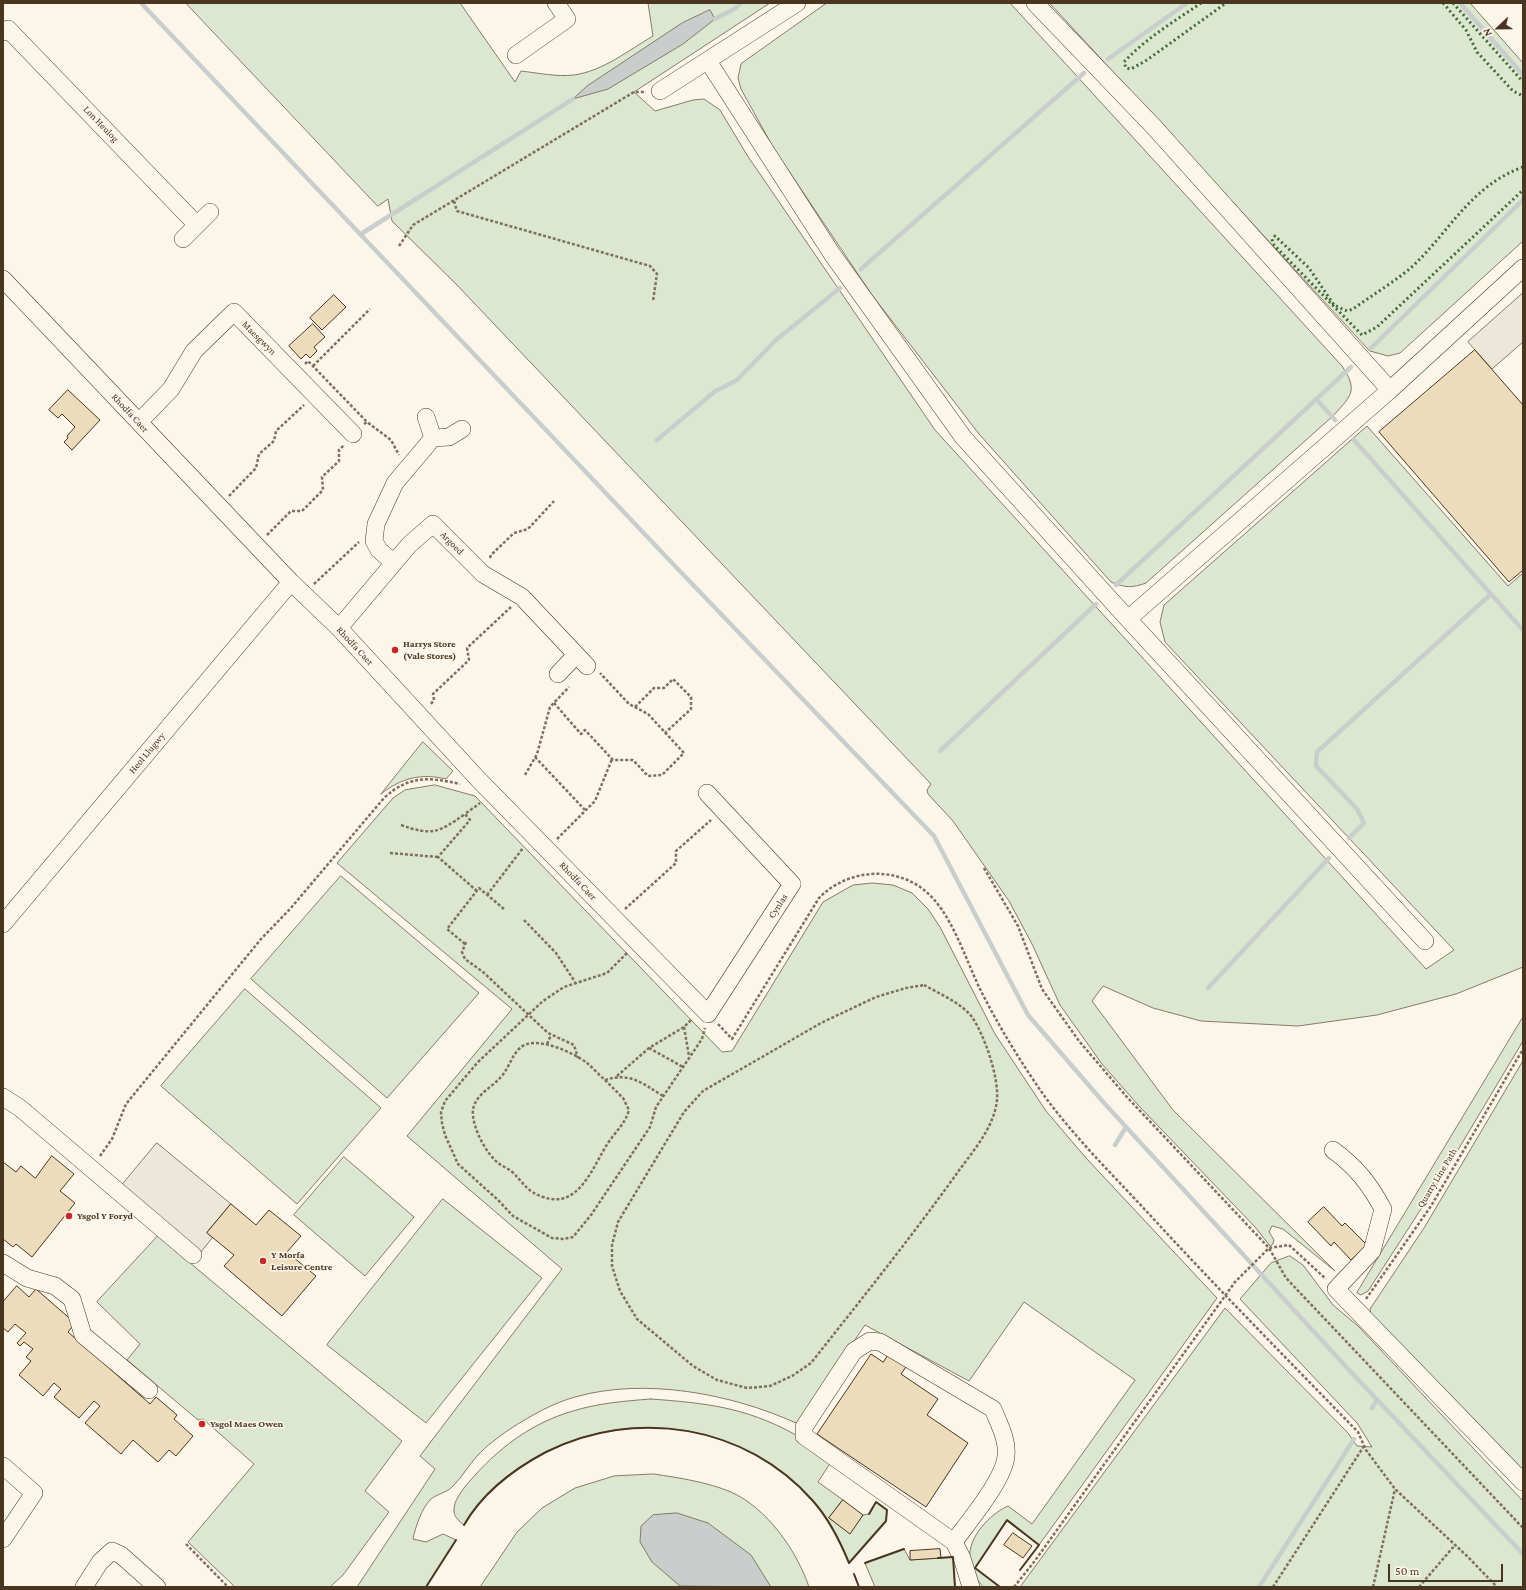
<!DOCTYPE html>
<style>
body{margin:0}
#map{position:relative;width:1526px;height:1590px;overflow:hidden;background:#fbf6e9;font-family:"Crimson Pro",serif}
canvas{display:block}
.frame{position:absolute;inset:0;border:4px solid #4a3520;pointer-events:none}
.north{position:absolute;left:1478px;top:8px;width:40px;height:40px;-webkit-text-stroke:3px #fbf6e9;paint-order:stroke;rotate:248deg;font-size:11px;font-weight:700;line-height:16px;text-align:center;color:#4a3520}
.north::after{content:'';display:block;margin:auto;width:14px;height:18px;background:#4a3520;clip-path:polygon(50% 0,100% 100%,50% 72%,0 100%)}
.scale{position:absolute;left:1388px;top:1564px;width:115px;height:18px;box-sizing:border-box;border:2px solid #4a3520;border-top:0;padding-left:5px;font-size:12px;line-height:14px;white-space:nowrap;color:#4a3520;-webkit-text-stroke:3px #fbf6e9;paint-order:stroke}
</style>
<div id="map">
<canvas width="1526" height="1590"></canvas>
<div class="frame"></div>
<div class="north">N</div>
<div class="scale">50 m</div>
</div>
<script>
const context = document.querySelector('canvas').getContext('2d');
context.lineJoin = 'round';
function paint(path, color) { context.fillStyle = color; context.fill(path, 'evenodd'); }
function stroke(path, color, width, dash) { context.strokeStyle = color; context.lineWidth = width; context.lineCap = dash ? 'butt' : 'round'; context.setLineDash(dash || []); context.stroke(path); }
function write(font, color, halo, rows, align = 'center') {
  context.font = font + ' "Crimson Pro",serif'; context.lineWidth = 3; context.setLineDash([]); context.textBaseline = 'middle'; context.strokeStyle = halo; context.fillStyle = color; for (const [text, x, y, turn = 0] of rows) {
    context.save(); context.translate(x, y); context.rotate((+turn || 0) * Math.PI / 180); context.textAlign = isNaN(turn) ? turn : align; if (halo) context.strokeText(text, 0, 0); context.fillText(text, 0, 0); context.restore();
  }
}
const green = new Path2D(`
 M186 3H460L515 82 521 71C538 73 557 77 574 75 603 71 629 50 653 36L648 3H770L634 92 655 111 693 100 704 99 720 110 747 155 935 430 1426 969 1454 950 1165 642 1160 622 1164 605 1367 426 1508 586 1523 573V967L1456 994 1377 1015 1298 1026 1201 1021 1153 1008 1103 986 1092 1001 1173 1110 1335 1271 1283 1229 1272 1226 1269 1232 1274 1240 1273 1244 1270 1246 1255 1227 1139 1106 1102 1064 1060 1005 1032 944 1009 901 953 821 928 794 927 790 931 784 456 284 392 221 388 199 378 206Z
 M827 3H1010L1342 366C1358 390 1352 395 1334 415L1146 583C1132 588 1125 588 1111 582L979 434 872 295 774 149 741 89 738 78 741 64Z
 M1050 3H1470L1523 63V241L1400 353 1388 356 1370 351Z
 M423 742 453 771 446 779C421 773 401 778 381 794Z
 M435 785 475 796 722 1052 732 1051 823 902 853 885 872 883 893 885 912 893 928 909 940 927 995 1034 1046 1111 1086 1158 1217 1298 1039 1545 1007 1521 975 1568 1000 1587H984C979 1584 976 1577 974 1571 973 1567 971 1563 970 1559 967 1538 990 1514 1008 1506L1032 1524 1135 1380 1024 1302 969 1381 865 1325 801 1420 796 1423C732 1394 645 1377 575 1397 553 1403 530 1416 510 1429 500 1436 486 1446 477 1456 469 1465 462 1477 453 1486 447 1493 436 1494 430 1500 422 1508 415 1528 413 1539L426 1542 443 1534 456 1540 426 1587H357L435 1469 420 1456 562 1269 407 1136 512 1009 337 863 393 798 405 790Z
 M341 876 479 993 387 1098 251 979Z
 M245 989 381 1108 297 1204 161 1086Z
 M1523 1017V1041L1443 1175 1368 1291 1361 1295 1357 1293Z
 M1523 1061V1474L1371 1315 1370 1309 1424 1228Z
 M344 1157 414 1217 365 1276 294 1215Z
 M443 1199 542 1278 426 1423 327 1345Z
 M158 1236 402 1441 365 1491 389 1512 343 1575 330 1587H235L188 1542 254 1464 203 1419 198 1420 127 1360 140 1344 97 1302Z
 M1290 1256 1303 1265 1333 1305 1358 1326 1523 1501V1587H1020L1225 1308 1348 1433 1357 1446 1372 1447 1357 1423 1240 1299 1271 1263Z
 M651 1399C705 1403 745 1407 794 1434 807 1441 819 1453 831 1462L818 1482 843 1500 829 1518 850 1533 863 1515 869 1514 876 1502 887 1510 886 1521 849 1563C840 1541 829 1519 813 1501 746 1425 636 1407 546 1452 512 1470 483 1492 464 1525 460 1522 454 1517 454 1511 453 1501 463 1489 469 1482 497 1449 531 1423 573 1411 599 1403 625 1401 651 1399Z
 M654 1474C680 1478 707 1482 731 1492 767 1508 797 1551 809 1587H480L517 1532 542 1508 575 1488 614 1476Z
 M904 1549 910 1560 953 1557 955 1587H875L865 1563Z`);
paint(green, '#dce7d0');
stroke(green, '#887966', 1);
const parking = new Path2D(`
 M1523 293V342L1492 369 1468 342Z
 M157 1143 231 1204 207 1232 213 1237 192 1263 112 1197Z`);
paint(parking, '#ede7d9');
stroke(parking, '#887966', 1);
const water = new Path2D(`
 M710 10 715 19 683 44 608 89 573 99 587 86 682 23Z
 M677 1513 708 1523 751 1555 771 1587 680 1586 652 1562 640 1542 641 1526 653 1515Z`);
paint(water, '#c9cecd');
stroke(water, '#887966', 1);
stroke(new Path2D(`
 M141 3 674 565 934 836 1028 1015 1105 1104 1350 1371 1523 1554
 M1460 3 1523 75
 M715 19 736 8 741 3
 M1108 59 1187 3
 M361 234 573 99
 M861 269 1084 73
 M1371 348 1523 200
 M1317 400 1335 420
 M657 440 714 392 737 380 776 340 840 288
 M1354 440 1523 630
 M1116 585 1351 367
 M940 751 1096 604
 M1349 838 1364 823 1357 809 1316 766 1317 752 1491 594
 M1208 988 1329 858
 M1115 1145 1126 1127
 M1372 1408 1377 1400
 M1259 1587 1354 1439`), '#c9cecd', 4.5);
const building = new Path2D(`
 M334 295 346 307 322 330 310 318Z
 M313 324 325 337 314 347 317 351 310 358 306 354 301 359 289 346Z
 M1475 350 1523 405V570L1509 582 1379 432Z
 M68 390 100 420 72 450 64 442 68 438 67 436 75 427 62 414 58 418 49 410Z
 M52 1156 74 1174 60 1191 75 1203 32 1257 16 1244 13 1247 3 1239V1162L16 1172 21 1166 35 1178Z
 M231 1204 256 1225 269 1210 301 1236 287 1252 316 1276 282 1316 224 1266 234 1255 207 1233Z
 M1324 1207 1342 1226 1345 1223 1367 1245 1351 1260 1334 1242 1331 1246 1308 1222Z
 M17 1286 29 1297 36 1289 75 1323 68 1332 150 1404 156 1397 177 1415 174 1419 193 1436 176 1456 169 1450 158 1462 133 1440 121 1454 85 1423 100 1406 94 1401 79 1418 54 1397 61 1389 54 1383 43 1396 19 1375 31 1361 26 1357 33 1349 24 1342 20 1346 17 1343 26 1333 15 1324 8 1332 3 1328V1302Z
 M890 1352 908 1364 901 1374 938 1399 927 1415 968 1443 926 1507 817 1434 871 1354 883 1362Z
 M843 1500 863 1515 850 1534 829 1518Z
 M1013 1533 1032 1546 1023 1558 1004 1545Z
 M940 1549 941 1558 910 1560V1551Z`);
paint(building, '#ecdcbc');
stroke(building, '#4a3520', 1);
const minor = new Path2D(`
 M1035 3 1154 127 1390 390
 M3 32 8 29 197 225
 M516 55 567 19 556 3
 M708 61 832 254 963 437 1128 619 1425 941
 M660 91 797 3
 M183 239 210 212
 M3 279 291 582 339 628 478 779 708 1014 792 884 707 793
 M426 417 433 438
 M139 422 171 389 194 351 234 312 353 434
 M394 563 379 550 374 541 376 524 395 483 433 438 449 437 462 429
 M1128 619 1390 390 1523 268
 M339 628 409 545 433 524 483 574 522 597 587 666
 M558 674 576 655
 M3 924 291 582
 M3 1097 20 1108 193 1255
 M1333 1150C1356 1167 1369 1183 1383 1209L1372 1251 1336 1289 1523 1482
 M3 1263 27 1278 55 1286 72 1299 83 1335 149 1390
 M3 1466 34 1493 3 1539
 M954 1542C968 1522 1004 1480 1006 1456 1008 1440 999 1424 993 1409L880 1342 870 1341 854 1351 804 1427V1436L954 1542 962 1558 971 1587
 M84 1587 100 1562 112 1551 121 1555 157 1587`);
stroke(minor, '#4a3520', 18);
stroke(new Path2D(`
 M454 201 457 211 650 266 657 274 653 301
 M399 246 413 225 634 92H646
 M305 364 308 361 367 422
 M313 366 370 309
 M364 424 367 422 391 440 399 455
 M229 496 256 468 259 454 274 441 276 431 304 405
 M267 535 291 511H302L323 490 322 477 339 461V450L344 445
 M490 558 491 555 514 533 528 529 554 501
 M314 584 359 542
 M554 703 581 734 585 730 613 760H633L648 776 662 775 684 753 648 714 629 704 600 673
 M431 704 434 700 433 694 469 660 467 648 511 607
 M635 707 654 688H664L673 679 691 697V709L665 733
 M535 757 585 810
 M525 775 537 754 550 707 569 687
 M401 825C432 836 438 833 465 814
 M557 839 595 801 612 759
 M390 853 438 857
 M984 868 1018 926 1042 989 1079 1041 1126 1096 1269 1248 1286 1278 1523 1528
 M477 891 438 857 470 820 465 814 480 803
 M487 895 523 848
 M625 909 676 863V851L711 820
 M524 920 556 953 575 982
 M466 942 462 952 465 959 483 972 548 1033 574 1045 578 1058
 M465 944 447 929 479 888 504 909
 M627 953 607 973 564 987 543 1001 478 1062 445 1101 441 1112 442 1123 445 1135 458 1164 498 1200 513 1216 552 1238 563 1239 573 1237 591 1215 650 1127 656 1107 702 1039 705 1028
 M924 985C940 994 961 1003 972 1017 985 1036 999 1078 997 1100 994 1129 971 1153 955 1176 909 1240 860 1301 811 1363L792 1376 770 1386 747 1388 717 1380 693 1366 637 1319 620 1291 612 1266V1245L618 1222 684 1112 703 1091 821 1023 876 997 906 988Z
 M718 1024 732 1039 819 898C846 870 893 865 924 890 951 911 965 958 980 989 998 1025 1020 1061 1043 1094 1074 1137 1113 1175 1149 1214 1217 1288 1288 1360 1358 1432L1366 1450 1395 1489 1467 1556 1497 1587
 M684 1027 689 1056
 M547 1044 551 1035
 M649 1048 683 1067
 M617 1076 649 1048 684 1027 692 1019
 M605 1080 623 1098 629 1110C625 1124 616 1131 608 1143 593 1166 579 1210 543 1197 525 1191 523 1181 511 1171 507 1168 502 1166 498 1163 486 1153 474 1130 473 1115 471 1097 490 1089 500 1078 509 1069 511 1056 520 1048 535 1034 574 1053 587 1063 593 1068 599 1075 605 1080 630 1072 642 1083 663 1096
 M100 1156 112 1139 126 1104 261 939 290 909 384 798C409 775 429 777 460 784
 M1366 1299 1431 1206 1523 1049
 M186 1544 228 1587
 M1014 1587 1034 1562 1235 1282 1269 1248 1289 1245 1326 1279
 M1273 1587 1364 1446
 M1373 1587 1395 1489
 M1419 1587 1455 1545`), '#7f6f5c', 2.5, [3, 2]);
stroke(minor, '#fbf6e9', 17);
stroke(new Path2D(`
 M1201 3C1175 21 1146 38 1124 62L1126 68 1131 69 1147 60 1226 3
 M1443 3 1466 30 1477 52 1513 91 1523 96
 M1453 3 1523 82
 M1523 167C1473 185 1452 227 1417 262 1401 278 1372 295 1353 309L1347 311 1334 305 1309 268 1275 236 1272 239 1273 244 1362 335 1377 327 1523 190`), '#436837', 3, [2, 3]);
stroke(new Path2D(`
 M464 1525C483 1492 512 1470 546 1452 636 1407 746 1425 813 1501 829 1519 840 1541 849 1563L886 1521 887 1510 876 1502 869 1514
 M938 1558 953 1557 955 1587
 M865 1563 904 1549
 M854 1574 859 1587
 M426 1587 456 1540
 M1000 1587 975 1568 1007 1520 1039 1545 1020 1570`), '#4a3520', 2);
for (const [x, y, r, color] of [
 [395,650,4,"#c62828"],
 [69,1216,4,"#c62828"],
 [263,1261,4,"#c62828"],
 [202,1424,4,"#c62828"]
]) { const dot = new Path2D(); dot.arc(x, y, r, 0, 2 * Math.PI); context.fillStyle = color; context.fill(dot); stroke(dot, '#fbf6e9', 1.5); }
write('10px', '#4a3520', '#fbf6e9', [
 ["Lon Heulog",101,124,46],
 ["Maesgwyn",259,338,45],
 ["Rhodfa Caer",130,413,47],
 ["Argoed",452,543,46],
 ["Rhodfa Caer",355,646,47],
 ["Heol Llugwy",147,753,-50],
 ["Rhodfa Caer",578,881,46],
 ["Cynlas",778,906,-57],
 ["Quarry Line Path",1437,1178,-59]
]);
write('bold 10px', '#4a3520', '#fbf6e9', [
 ["Harrys Store",403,644],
 ["(Vale Stores)",403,656],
 ["Ysgol Y Foryd",77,1216],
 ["Y Morfa",271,1255],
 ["Leisure Centre",271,1267],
 ["Ysgol Maes Owen",210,1424]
], 'left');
</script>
